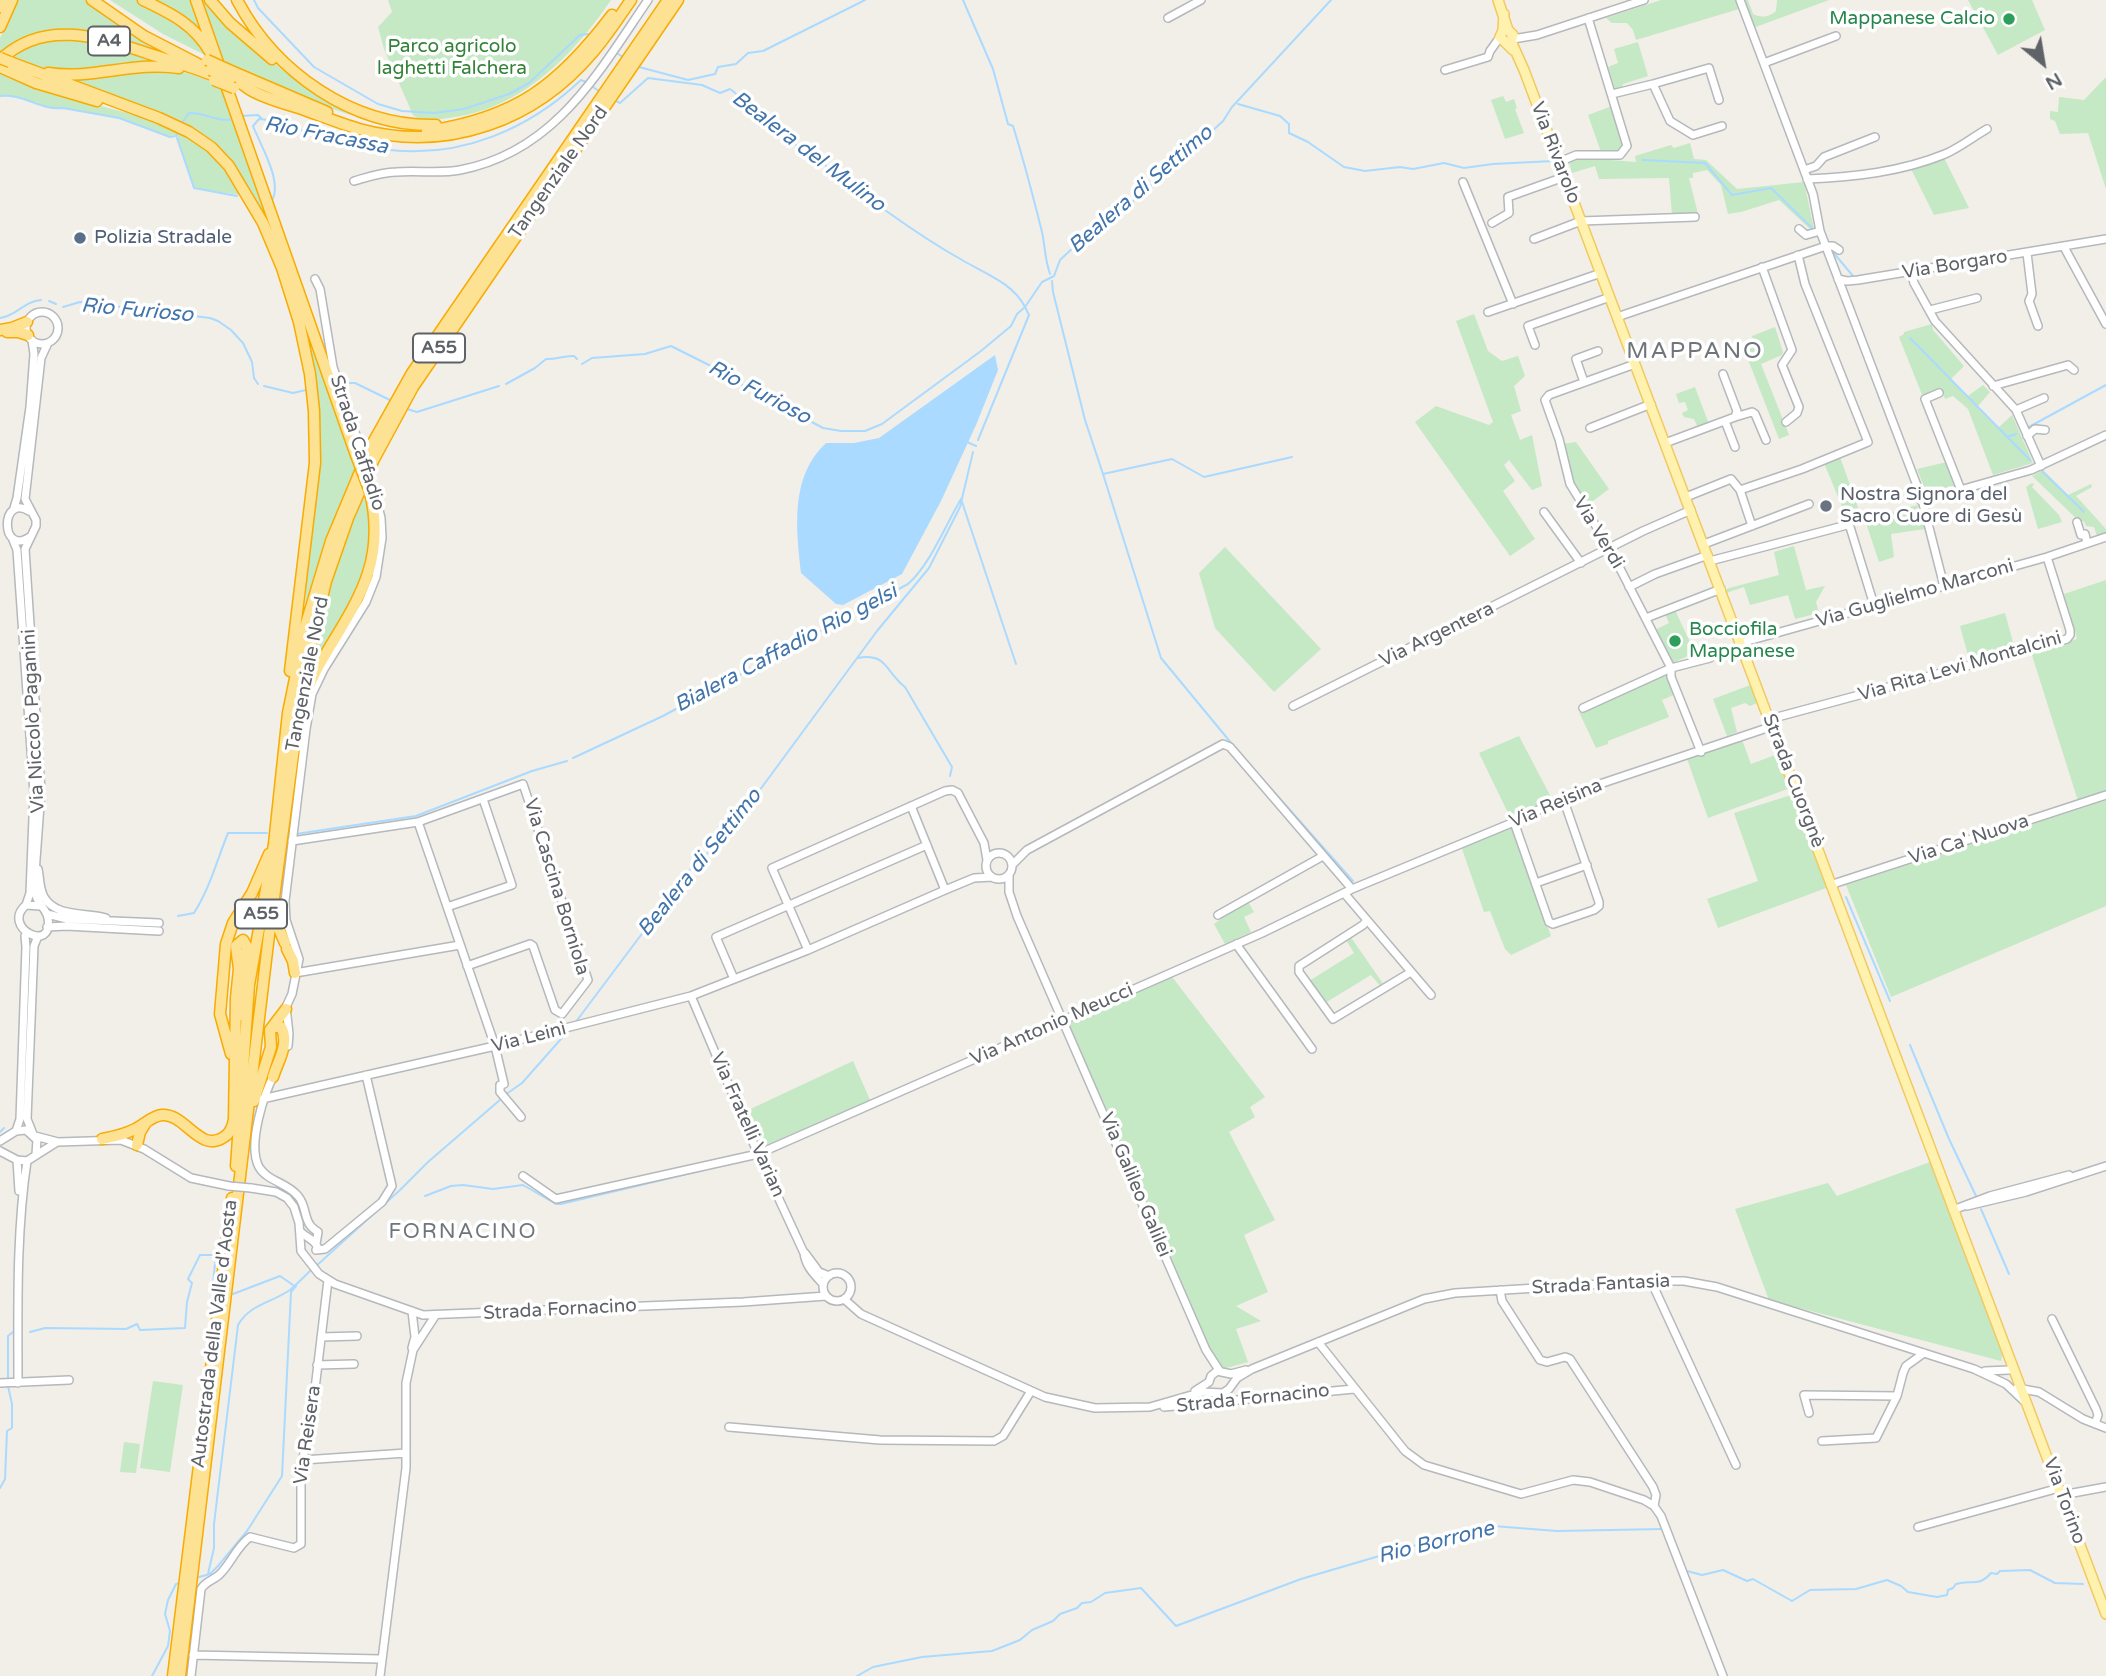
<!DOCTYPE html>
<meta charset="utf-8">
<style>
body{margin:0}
#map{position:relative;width:2106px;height:1676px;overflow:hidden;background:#f1efe8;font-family:"Varela Round",sans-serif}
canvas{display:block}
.north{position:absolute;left:2008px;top:28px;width:70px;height:70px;-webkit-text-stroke:5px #fff;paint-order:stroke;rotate:150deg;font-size:19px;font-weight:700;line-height:28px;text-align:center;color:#5f6368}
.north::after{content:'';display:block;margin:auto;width:24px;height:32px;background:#5f6368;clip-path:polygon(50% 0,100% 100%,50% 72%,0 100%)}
</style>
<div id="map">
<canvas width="2106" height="1676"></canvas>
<div class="north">N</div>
</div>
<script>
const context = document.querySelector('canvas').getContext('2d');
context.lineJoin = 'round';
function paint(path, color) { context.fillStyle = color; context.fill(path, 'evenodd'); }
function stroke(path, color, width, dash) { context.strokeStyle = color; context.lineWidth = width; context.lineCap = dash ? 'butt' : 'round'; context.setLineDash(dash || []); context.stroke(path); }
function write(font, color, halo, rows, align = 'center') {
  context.font = font + ' "Varela Round",sans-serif'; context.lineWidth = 7; context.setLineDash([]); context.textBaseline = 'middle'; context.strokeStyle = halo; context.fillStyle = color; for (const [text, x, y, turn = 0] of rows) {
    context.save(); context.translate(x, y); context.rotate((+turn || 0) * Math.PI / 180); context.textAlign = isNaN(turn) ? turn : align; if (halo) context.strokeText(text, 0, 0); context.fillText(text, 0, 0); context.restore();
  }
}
paint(new Path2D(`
 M18 0H85L138 37 168 54 167 55C112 39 50 11 0 54V38Z
 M110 0H137L164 12 189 29 209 57 163 34Z
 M150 0H192L205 39Z
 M201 0H207C239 34 274 67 313 91 331 102 363 111 375 123L321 105 224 64Z
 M388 0H611C580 45 543 86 492 107 471 116 446 118 423 122L413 115 384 49 378 27 392 12Z
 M1661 0H1736L1739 9 1636 40 1633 30 1627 23H1612L1606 18Z
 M1743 0H1748L1753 14C1762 18 1768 18 1776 11L1777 0H1829L1753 28Z
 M1968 0H2032L2045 30 1998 55Z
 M60 38 98 43 163 62 54 72 8 57 27 44Z
 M1638 42 1648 76 1623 84 1621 89H1615L1608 67 1618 63 1614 49Z
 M137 69 178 70 219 84 247 153 283 257 240 175 215 146 64 79Z
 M0 72C20 80 40 88 60 95 121 114 214 123 240 195L194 188 176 135 170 136 119 118 62 108C41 111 22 92 0 96Z
 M2106 77V189L2088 133 2060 134 2055 121 2050 119V111L2058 112 2059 97 2084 100Z
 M1503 96 1506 102 1514 99 1517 108 1515 109 1524 133 1505 139 1491 100Z
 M1612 106 1624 146 1618 152H1601L1588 115Z
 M1690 143 1694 159 1706 160 1737 189 1804 182 1814 229H1810L1779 200 1741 212 1728 214 1721 185 1707 170 1693 173V178H1689L1698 214 1672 215 1669 178 1599 179 1595 166 1572 173 1569 162 1585 158 1636 162 1635 156 1671 145 1674 148Z
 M1943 156 1969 208 1934 215 1911 169Z
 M294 289 356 467 335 518 304 617 317 453Z
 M1474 314 1488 351 1502 361 1518 356 1525 376 1514 386 1521 411 1511 415 1520 440 1532 435 1542 486 1532 490 1509 460 1504 465 1515 481 1503 491 1535 539 1510 556 1415 422 1436 406 1489 425 1493 422 1456 321Z
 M1932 324 1933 330 1964 366 1951 379 1968 396 1983 385 1990 392 1978 406 1998 428 2012 415 2033 463 1993 475 1968 409 1953 396 1945 399 1941 389 1923 397 1899 337 1904 334V332Z
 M1775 327 1783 352 1782 355 1761 364 1789 435 1779 439 1742 344 1753 340 1752 336Z
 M1695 387 1709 424 1698 428 1694 419 1684 417 1682 413 1688 410 1685 402 1679 403 1676 394Z
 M1576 442 1609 489 1585 507 1570 478 1562 444Z
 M1840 457 1860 513 1846 516 1824 463Z
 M1947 462 1957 485 1927 494 1917 469Z
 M2043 470 2068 495 2091 484 2092 487 2076 496 2106 529V533L2097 536 2094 527 2086 526 2084 521 2080 522 2032 476Z
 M2032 483 2034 484 2032 487 2059 515 2062 522 2038 529 2026 487Z
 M365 491 372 532 363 585 308 675C323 612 337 550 365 491Z
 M1917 505 1925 529 1891 534 1894 557 1879 562 1865 520Z
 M1794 546 1806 590 1825 586 1816 602 1819 613 1795 619 1788 595 1750 605 1744 587 1726 593 1725 590 1729 588 1779 575 1774 552Z
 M1225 547 1321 649 1274 692 1215 628 1199 573Z
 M2106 580V791L2078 801 2031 652 2077 639 2064 594Z
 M1675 610 1695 653 1672 663 1655 630 1669 623 1665 614Z
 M2005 613 2014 646 1969 659 1960 626Z
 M1668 671 1676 694 1662 700 1669 717 1608 741V744L1596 748 1579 712Z
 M1753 684 1759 702 1750 706 1745 703 1731 708 1737 732 1727 736 1713 699Z
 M1519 736 1552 799 1510 817 1479 753Z
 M1741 737 1751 764 1778 754 1793 787 1708 818 1686 756Z
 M1791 795 1829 887 1718 928 1707 899 1758 881 1734 813Z
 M2106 800V906L1891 997 1846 885Z
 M1512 826 1551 936 1511 955 1505 949 1490 911 1484 912 1462 849 1463 846Z
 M1247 900 1254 912 1244 917 1251 932 1225 944 1214 924Z
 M1350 936 1384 985 1381 987 1371 975 1325 1003 1309 981 1354 953 1346 940Z
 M1169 973 1265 1097 1250 1107 1255 1117 1229 1132 1275 1220 1244 1235 1268 1292 1236 1306 1261 1321 1236 1329 1248 1362 1219 1370 1207 1348 1063 1020Z
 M853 1061 870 1100 766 1145 758 1142 744 1112Z
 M1930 1162 2003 1351 2001 1361 1769 1300 1735 1209 1828 1183 1837 1196Z
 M153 1381 183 1385 170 1472 140 1468Z
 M124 1442 140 1444 136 1473 120 1472Z`), '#c5e8c5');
paint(new Path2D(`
 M995 355 998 370 976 425 941 501 902 574 843 605 836 604 801 573C796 528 790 476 826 443H854L879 438Z`), '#aadaff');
stroke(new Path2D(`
 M254 0 258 8 314 67 378 104 402 111 434 113 464 109 509 94 529 83 580 35 589 34
 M963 0 993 69 1008 124 1013 126C1024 161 1033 196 1042 232 1045 246 1045 260 1050 274
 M615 52 623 57
 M639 67 688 80 715 74 718 67 736 64 748 53 763 51 865 0
 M593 87 599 91
 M0 96C22 93 42 111 63 108L119 118 170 137 176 136 178 133
 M1238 104 1280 116 1289 124V133L1308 142 1344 167 1365 171 1400 167 1413 169 1444 163 1464 168 1493 164 1553 161
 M241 116 258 115 261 118
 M182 123 189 113C205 112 217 123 234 119
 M177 138 194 188 237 196
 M1643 160 1705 163 1732 195 1771 188 1811 227
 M272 200C283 182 260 144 253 126L259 119C270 119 279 125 290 128 304 131 318 133 332 137 351 141 371 148 390 150 462 158 529 129 581 80L586 82
 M1832 251 1853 276
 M1052 281 1053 292 1085 420 1103 474 1172 459 1204 477 1292 457
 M49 301 56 304
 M63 307 80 302 210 318 218 321 231 330 243 343 252 362 254 378 258 384
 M0 318C17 316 24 301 41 300
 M1910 338 2030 460
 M582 364 592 358 645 354 671 346 715 368 722 374 823 428 841 431H865L882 424 981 351 1011 326 1017 314 1025 307C1013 283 984 273 962 260 909 230 860 192 812 155 808 152 802 151 798 147 790 140 782 133 775 125 772 122 766 121 761 118 750 110 743 98 730 89L720 93 702 85 648 78 620 103 616 101
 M342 383H355L392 401
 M506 384 535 368 546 359C556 360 564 355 574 356L577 359
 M264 386 293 393 306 390
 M407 409 417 412 499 386
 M2027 428 2106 385
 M2007 437 2016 434
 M978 440 1029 315 1025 307 1042 282 1054 276 1060 260 1076 245 1103 228 1151 185 1161 173 1181 160 1223 121 1232 107 1331 0
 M967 442 976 446
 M2042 471 2084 512
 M1103 474 1161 658 1232 744
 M961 499 1016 664
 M858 658C887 652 886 673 905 687L952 767 950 776
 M1242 756 1353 881
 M573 758 663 716 908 584C930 565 946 524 961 499
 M296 834 416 816 532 771 567 761
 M1846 897 1890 1001
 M178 916 194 913C210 888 217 860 228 833H267
 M575 1023 695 863 720 844 877 631 929 568 960 507 973 452
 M1910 1045 1949 1139 1976 1196
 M505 1095 522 1083 569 1030
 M0 1132 4 1128
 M425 1196 451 1186 463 1185 493 1189 523 1185 556 1204H561L704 1170
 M1981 1209 2009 1274
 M315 1267 400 1190 428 1162 501 1099
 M233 1294 280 1276 293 1285
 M30 1332 45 1328 126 1329 137 1324 140 1330 185 1328 187 1302 192 1283 188 1279 200 1255H216L212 1292
 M8 1380V1336L13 1332
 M0 1488 5 1479 7 1431 12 1428V1404L8 1386
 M1687 1571 1702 1575 1723 1570 1747 1581 1753 1579 1792 1601 1810 1590 1856 1589 1887 1580 1901 1586 1908 1592 1937 1597 1947 1595 1948 1590 1953 1588 1956 1584C1971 1579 1978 1588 1991 1573L1997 1574 2000 1571 2030 1570 2055 1583 2083 1584
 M208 1574 214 1548V1524L238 1325C250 1304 271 1303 290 1290 297 1284 304 1277 311 1270
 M199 1577 210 1574 218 1566 247 1531 282 1476 291 1292 296 1286
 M152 1676 168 1646 170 1631 165 1614 168 1600 176 1584 180 1583
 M857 1676 873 1667 922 1657 992 1651 1020 1640 1032 1630 1053 1621 1060 1614 1077 1608 1082 1603 1091 1602 1105 1593 1141 1588 1176 1626 1301 1579 1478 1527 1493 1526 1557 1531 1663 1529`), '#aadaff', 2);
const minor = new Path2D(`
 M1740 0 1813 194 1820 231 1921 496 1944 586
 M1168 18 1201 0
 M1513 39 1537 35 1644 0
 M1764 63 1836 36
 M1445 70 1488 57 1490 51 1500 37
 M1653 84 1709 68 1719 100
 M1612 94 1653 84 1670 121 1693 135 1722 126
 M1559 162 1576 155H1620L1627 146 1588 18
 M1804 170 1816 166 1824 157 1875 137
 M1807 179C1854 177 1901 172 1945 154 1959 148 1973 137 1987 129
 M354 181C368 177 382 172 396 172 417 170 439 174 460 170 555 152 598 73 648 0
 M1463 182 1513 304
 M1492 223 1509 213 1508 197 1564 177
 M1799 229 1806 235 1820 231
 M1534 239 1581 221 1695 217
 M2064 247 2106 324
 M2027 253 2032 294 2029 301 2038 326
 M1762 267 1792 350 1782 365 1799 407 1797 413 1786 422
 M1911 272 1914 283 1935 321 2016 410 2041 466
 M315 279 320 289 333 367 360 447
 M1838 279 1847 281 1858 280 2106 239
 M1930 310 1977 298
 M26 328a16 16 0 1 1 32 0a16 16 0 1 1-32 0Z
 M1488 312 1601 273
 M1617 317 1826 246H1833L1839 250
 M1535 345 1528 326 1610 297
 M1635 364 1549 395 1545 400 1559 439 1570 484 1610 549 1671 668V677L1701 752
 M1584 382 1576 359 1598 351
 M1993 386 2068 365 2074 370
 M1939 393 1925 399 1961 490
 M2016 410 2044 398
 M1735 417 1752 412 1755 414 1766 440
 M1725 421 1735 447
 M1590 428 1651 404
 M2027 436 2035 429 2045 430
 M1665 443 1735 417 1737 411 1723 374
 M1740 490 1802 469 1868 442 1805 284 1798 255
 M1686 497 1731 479 1740 490 1752 526
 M1921 501 2031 470 2106 435
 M14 508 17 498 30 407 34 354 32 340
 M29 511C0 493 0 557 30 537
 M1544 512 1581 563
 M2077 522 2081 535 2085 534 2087 543
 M13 540 17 550 34 793 30 893 26 905
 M1704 544 1809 504
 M1710 561 1847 525 1850 527 1874 605
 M1629 587 1655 574 1708 555
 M1646 618 1721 589
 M1741 643 2047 557 2106 537
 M1293 706 1643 531 1691 510
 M1583 708 1671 668 1710 658
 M1770 719 2067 639 2070 635V630L2047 557
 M911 806 945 890
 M418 822 495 1046 504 1084 500 1085V1092L521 1117
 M1514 822 1549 922 1553 924 1594 910 1599 906V902L1563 798
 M292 841 418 822 523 784 588 980 562 1014 555 1010 533 946 530 944 467 966
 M986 866a13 13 0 1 1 26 0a13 13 0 1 1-26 0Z
 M1012 865 1027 850 1223 744 1230 747 1352 889
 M38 869C40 878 39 888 44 897 56 918 86 912 106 918
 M1009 874V892L1017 916 1206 1350 1219 1370
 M1536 883 1587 865
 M1833 884 2106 795
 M1344 893 1431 995
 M40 906 26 905C0 927 54 955 48 918 46 907 36 905 34 887L41 791 25 549 36 526V520L25 499 41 358 48 343
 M447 907 512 885 483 799
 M47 914 67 919 159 923
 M1218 915 1323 856
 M1367 920 1363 925 1299 966V972L1333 1019 1411 972
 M47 927 66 926 159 931
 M1236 944 1312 1049
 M808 950 772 868 945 791 952 790 958 793 984 843 987 860
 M295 973 460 945
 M734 979 716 937 927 845
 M691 996 758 1154 804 1253C806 1267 814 1274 823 1284
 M288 1046 289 1034 286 1007 292 994 299 959 286 920 285 901 306 729 312 694 324 669 366 602 376 577 382 538 381 518 373 486
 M275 1073C264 1093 247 1145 259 1167 267 1181 288 1183 298 1196 306 1205 304 1217 310 1225 312 1228 315 1230 318 1232L316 1244
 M262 1099 495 1046 691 996 808 950 945 890 974 878 992 877
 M16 1131 20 1119 26 947 25 936
 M33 1134 27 1119 34 946 38 936
 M35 1136 58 1142 121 1140 144 1149 191 1178 229 1186
 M0 1141 16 1131 26 1130 37 1140 36 1154
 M0 1151 17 1160 27 1161 57 1142
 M17 1160 19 1191
 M523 1176 556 1199 758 1154 1262 933 1352 889 1514 822 1573 793 1773 726
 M251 1188 276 1192 287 1198 294 1207 299 1223 301 1251 319 1274 335 1284 423 1315 743 1302 826 1296
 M1967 1206 2026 1192 2106 1166
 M1953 1210 1990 1196 2069 1175
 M300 1231C305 1237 314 1239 317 1246
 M316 1250 325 1249 382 1202 392 1186 366 1075
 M805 1253 819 1272 829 1276
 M823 1287a14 14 0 1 1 28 0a14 14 0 1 1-28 0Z
 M1651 1281 1736 1465
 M1500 1290 1502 1301 1540 1360 1547 1362 1565 1357 1570 1359 1653 1487 1656 1495 1654 1506
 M844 1299 861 1314 1045 1397 1095 1408 1150 1407 1202 1392 1223 1393 1229 1389 1237 1378 1252 1369 1424 1299 1455 1293 1651 1281H1684L1717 1287 1974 1369 2006 1384 2024 1401
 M412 1311 415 1337 412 1348 413 1350 435 1316
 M2052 1319 2096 1409 2098 1415 2095 1424
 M321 1337 357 1336
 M1318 1342 1405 1451 1424 1465 1521 1494 1573 1480 1590 1482 1644 1500 1654 1506 1661 1516 1723 1676
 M317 1365 354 1364
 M1985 1371 2009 1370
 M1209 1382 1211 1376 1217 1371 1231 1374 1246 1370
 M0 1383 69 1380
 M18 1383C18 1308 16 1234 27 1161
 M2017 1388 2039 1392 2083 1419 2106 1428
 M1195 1391 1209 1382
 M1164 1407 1354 1389
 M1809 1413 1804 1395 1897 1396
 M729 1427 880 1440 994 1441 1003 1436 1031 1391
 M1822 1441 1876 1438 1897 1396 1903 1373 1906 1366 1924 1353
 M303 1460 406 1453
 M2062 1495 2106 1487
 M1918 1527 2059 1488
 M193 1655 380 1659
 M191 1676 201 1589C206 1581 212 1581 219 1575 231 1564 236 1547 250 1537L294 1548 301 1544V1468L312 1414 328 1280
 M380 1676 406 1468V1383L413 1350`);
const major = new Path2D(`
 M1498 0 1508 30 1513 35 1511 41
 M1504 14 1503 30 1500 37 1513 50
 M1511 41 1524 70 2106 1614`);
const highway = new Path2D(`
 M92 0 144 36 202 66
 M143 0C170 13 194 24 210 52
 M196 0 356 455
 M210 0 230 23 272 59
 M237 0C275 72 352 127 436 125
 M0 7 3 0
 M0 27 12 0
 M0 60C44 18 99 37 150 54 171 61 192 67 212 75
 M10 62 159 118 189 132 211 147 229 166 263 223 282 268 299 322 310 374 314 411 315 463 290 671
 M0 67 36 83 97 101
 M229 70 327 112
 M48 73C91 80 135 61 179 68
 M231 78C239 81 243 85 249 89 263 98 283 103 299 108 319 115 339 123 359 129 447 153 535 121 593 52 607 36 619 17 631 0
 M427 131C516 118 559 85 612 15
 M0 330 12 328 27 322
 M7 332H18L28 335
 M305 699C310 679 321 662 331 645 363 593 385 555 370 492
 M275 910 276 922 285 943
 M287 949 293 961 295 973
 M273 1027H281C290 1043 278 1061 273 1077
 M231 1054 220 1014 226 944 233 923 252 893 269 854
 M254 1101 271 1047 270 1030 286 1009
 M102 1139C112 1137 123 1135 133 1130 143 1126 151 1116 162 1115 185 1113 200 1154 224 1137 231 1133 233 1126 234 1119L236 998 239 969 236 946 243 940 247 947 241 997V1015
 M137 1145 140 1132 145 1124
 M236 1166 249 985 274 844 288 713 306 624 331 541 370 448 412 373 668 0
 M173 1676 232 1198
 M180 1676 269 935 304 673 326 581 348 518 374 459 413 387 678 0`);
stroke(minor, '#b5b8bc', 10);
stroke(major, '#f2c960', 12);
stroke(highway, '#f9ab00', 13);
stroke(minor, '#fff', 7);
stroke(major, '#fff2af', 9);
stroke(highway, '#fde293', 10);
const minorBridge = new Path2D(`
 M360 447 372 485
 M229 1186 251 1188`);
const highwayBridge = new Path2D(`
 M0 58 10 62
 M207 60 229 70
 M210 70 231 78
 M214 80 234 88
 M356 455 370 492`);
stroke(minorBridge, '#b5b8bc', 10, []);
stroke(highwayBridge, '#f9ab00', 13, []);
stroke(minorBridge, '#fff', 7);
stroke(highwayBridge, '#fde293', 10);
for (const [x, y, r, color] of [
 [2009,19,7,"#2e9e5b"],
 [80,238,7,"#5c6f8a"],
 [1826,506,7,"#6b7280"],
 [1675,641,7,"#2e9e5b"]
]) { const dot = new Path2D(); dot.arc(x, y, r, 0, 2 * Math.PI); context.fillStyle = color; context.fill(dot); stroke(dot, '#fff', 2.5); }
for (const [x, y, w] of [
 [109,41,42],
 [439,348,52],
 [261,914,52]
]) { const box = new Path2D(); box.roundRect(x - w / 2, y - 14.5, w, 29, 5); context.fillStyle = '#fff'; context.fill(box); stroke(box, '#5f6368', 2); }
write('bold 18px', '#5f6368', null, [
 ["A4",109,41],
 ["A55",439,348],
 ["A55",261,914]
]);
write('19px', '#27864d', '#fff', [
 ["Mappanese Calcio",1995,19],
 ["Bocciofila",1689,630,"left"],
 ["Mappanese",1689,652,"left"]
], 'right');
write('19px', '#348238', '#fff', [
 ["Parco agricolo",452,47],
 ["laghetti Falchera",452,69]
]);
write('19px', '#5f6368', '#fff', [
 ["Via Rivarolo",1555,153,69],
 ["Tangenziale Nord",559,173,-55],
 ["Via Borgaro",1955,265,-9],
 ["Strada Caffadio",357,443,72],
 ["Via Verdi",1598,533,59],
 ["Via Guglielmo Marconi",1915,594,-16],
 ["Via Argentera",1437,635,-26],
 ["Via Rita Levi Montalcini",1960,667,-16],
 ["Tangenziale Nord",308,674,-79],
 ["Via Niccolò Paganini",34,721,-93],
 ["Strada Cuorgnè",1793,781,69],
 ["Via Reisina",1556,804,-23],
 ["Via Ca' Nuova",1969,840,-18],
 ["Via Cascina Borniola",556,887,73],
 ["Via Antonio Meucci",1052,1025,-24],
 ["Via Leinì",529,1038,-14],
 ["Via Fratelli Varian",747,1125,66],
 ["Via Galileo Galilei",1135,1185,67],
 ["Strada Fantasia",1601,1285,-3],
 ["Strada Fornacino",560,1310,-3],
 ["Autostrada della Valle d'Aosta",215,1334,-83],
 ["Strada Fornacino",1253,1399,-6],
 ["Via Reisera",308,1435,-82],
 ["Via Torino",2064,1501,70]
]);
write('19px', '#4e5e75', '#fff', [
 ["Polizia Stradale",94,238]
], 'left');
write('19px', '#5b616d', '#fff', [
 ["Nostra Signora del",1840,495],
 ["Sacro Cuore di Gesù",1840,517]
], 'left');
write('italic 21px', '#4174aa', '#fff', [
 ["Rio Fracassa",326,136,11],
 ["Bealera del Mulino",808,152,37],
 ["Bealera di Settimo",1141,190,-41],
 ["Rio Furioso",137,311,5],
 ["Rio Furioso",759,393,28],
 ["Bialera Caffadio Rio gelsi",786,649,-28],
 ["Bealera di Settimo",700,863,-51],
 ["Rio Borrone",1436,1543,-14]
]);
context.letterSpacing = '2px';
write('21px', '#70757a', '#fff', [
 ["FORNACINO",463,1232]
]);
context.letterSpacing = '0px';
context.letterSpacing = '2px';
write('23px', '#70757a', '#fff', [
 ["MAPPANO",1695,352]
]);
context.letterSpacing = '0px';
</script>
